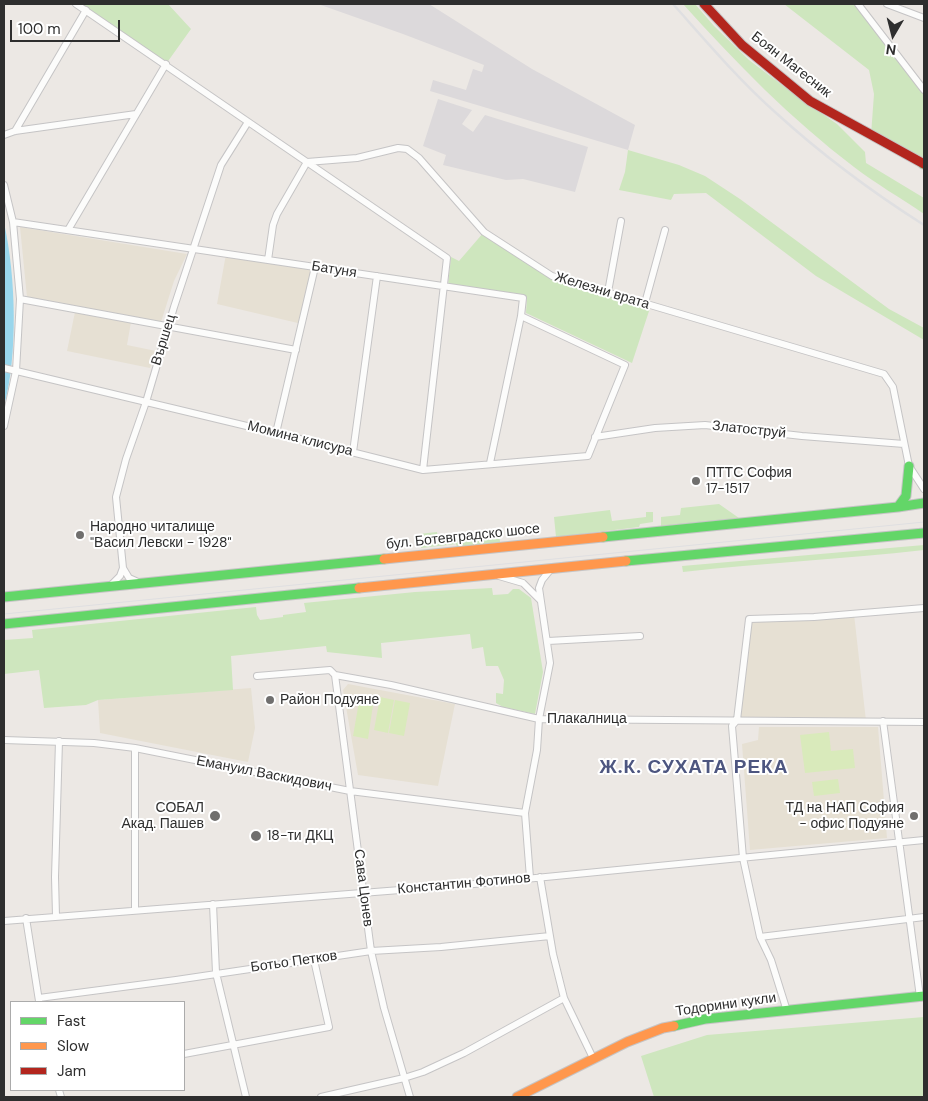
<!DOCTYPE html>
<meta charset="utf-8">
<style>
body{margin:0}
#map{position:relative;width:928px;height:1101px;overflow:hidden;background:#ece8e4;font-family:"DM Sans",sans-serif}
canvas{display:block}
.frame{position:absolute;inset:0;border:5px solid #2e2e2e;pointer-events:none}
.legend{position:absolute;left:10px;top:1001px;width:175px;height:90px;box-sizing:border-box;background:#fff;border:1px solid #ababab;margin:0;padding:6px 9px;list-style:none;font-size:15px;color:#2e2e2e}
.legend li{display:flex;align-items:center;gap:10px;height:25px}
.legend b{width:25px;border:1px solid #ababab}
.north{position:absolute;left:868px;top:10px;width:50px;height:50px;-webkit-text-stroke:4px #fff;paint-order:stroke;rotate:188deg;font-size:14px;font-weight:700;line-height:20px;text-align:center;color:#2e2e2e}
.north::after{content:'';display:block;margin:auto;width:18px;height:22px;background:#2e2e2e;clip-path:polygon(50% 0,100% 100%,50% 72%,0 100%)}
.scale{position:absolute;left:10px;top:20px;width:110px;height:22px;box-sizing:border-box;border:2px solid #2e2e2e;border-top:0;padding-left:6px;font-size:15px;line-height:18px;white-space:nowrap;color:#2e2e2e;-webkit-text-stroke:4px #fff;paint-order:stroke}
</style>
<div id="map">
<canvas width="928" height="1101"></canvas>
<div class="frame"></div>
<ul class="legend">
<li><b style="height:6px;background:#63d668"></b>Fast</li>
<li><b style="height:6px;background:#ff974d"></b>Slow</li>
<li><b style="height:6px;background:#b3261e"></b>Jam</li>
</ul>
<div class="north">N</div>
<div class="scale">100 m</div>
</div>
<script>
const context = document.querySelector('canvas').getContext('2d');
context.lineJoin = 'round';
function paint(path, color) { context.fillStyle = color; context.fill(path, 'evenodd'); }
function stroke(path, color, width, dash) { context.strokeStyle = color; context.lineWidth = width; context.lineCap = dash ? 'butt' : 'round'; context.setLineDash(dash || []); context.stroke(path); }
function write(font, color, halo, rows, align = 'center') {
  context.font = font + ' "DM Sans",sans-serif'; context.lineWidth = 4; context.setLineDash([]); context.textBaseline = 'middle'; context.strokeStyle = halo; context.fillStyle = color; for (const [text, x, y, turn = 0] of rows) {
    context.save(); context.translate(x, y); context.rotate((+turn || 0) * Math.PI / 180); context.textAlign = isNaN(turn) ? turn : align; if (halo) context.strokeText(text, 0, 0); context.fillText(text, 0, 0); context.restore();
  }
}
paint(new Path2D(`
 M318 4H429L532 69 635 125 628 150 430 91 433 80 466 90 473 69 482 72 484 65 403 34Z
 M438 99 472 110 462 124 473 132 485 115 588 147 575 192 523 179 506 180 443 165 446 155 423 146Z`), '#dcd9db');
paint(new Path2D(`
 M20 227 187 254 174 281 161 322 27 297Z
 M226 254 315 267 302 324 217 304Z
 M75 312 131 322 127 345 156 351 150 368 67 351Z
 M854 614 866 721 737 720 749 619Z
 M348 684 455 704 438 786 358 775 343 690Z
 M251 688 255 728 248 762 100 733 98 700Z
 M759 727H878L887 838 750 850 742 744 758 740Z`), '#e6e0d3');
paint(new Path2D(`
 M76 4H168L191 29 166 64Z
 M683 4H695L714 26 749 60 795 95 837 124 865 152 866 163 924 198V214C901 198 876 184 854 167 791 119 736 63 683 4Z
 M784 4H858L924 90V164L871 135 874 94 869 70Z
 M628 150 679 165 705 176 740 199 889 309 924 328V340L816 276 706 193 674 194 671 200 619 190 625 172Z
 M484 232 552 276 651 305 632 363 526 313 527 297 448 285 451 257 459 261Z
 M719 504 739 518 661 526V517L680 515 681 508Z
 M610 510 612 521 646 517V512H653V522L640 524 639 527 556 537 554 517Z
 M437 532 438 539 499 533 500 542 457 547 456 544 421 548 419 534Z
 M924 545V550C844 559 763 563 683 572L682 566Z
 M492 588 493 595 508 594 513 589H519L531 598 543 672 535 714 503 707 496 703V693L503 694 504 680 498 666H486L483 647 472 649 470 634 381 643 382 658 327 652 326 646 231 656 233 690 98 700 86 705 44 708 39 670 4 674V640L33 638 32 630 256 607 257 615 260 620 283 617V615L306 612 304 603 415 592Z
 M924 1017V1097H654L641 1056 707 1035Z`), '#cee6be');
paint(new Path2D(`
 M360 696 374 698 368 739 353 736Z
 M380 697 394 700 388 733 374 730Z
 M395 700 410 703 404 736 389 733Z
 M829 732 831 751 853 749 855 768 805 773 800 735Z
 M838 779 840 793 814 796 812 782Z`), '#d9eabb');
paint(new Path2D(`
 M4 223C16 276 18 355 4 406Z`), '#99d6ec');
const street = new Path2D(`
 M76 4 447 258 423 470
 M858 4 924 90
 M887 4 924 18
 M15 131 86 10
 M4 135 15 131 136 114
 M4 185 13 222 20 299 16 371 4 426
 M13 222 523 298 521 316 490 463
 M68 230 166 64
 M268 260 273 225 277 214 307 162 357 158 398 148 407 149 419 158 484 232 552 276 884 374 893 387 909 466 924 489
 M608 292 621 221
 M20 299 296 350
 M645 303 665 230
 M4 368 276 433 423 470 588 456 625 365 521 316
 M276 433 315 267
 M595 437 655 428 705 425 802 436 904 444
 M353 452 377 276
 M123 568 129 578 138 582
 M499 576 523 583 540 600
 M111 585 120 576 123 568 116 497 126 459 146 402 174 307 221 165 248 122
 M548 641 640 636
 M335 675 371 951 384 1008 410 1097
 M257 676 330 670 335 675 391 685 539 719 924 722
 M883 721 920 997
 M4 740 94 743 135 748 350 791 525 813
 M540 877 553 954 564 998 593 1058
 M530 878 525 813 537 750 539 719 550 663 539 588 542 580 551 569
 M213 904 216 973 246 1097
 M135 910V748
 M56 916 55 877 59 741
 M26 918 39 1001
 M4 921 464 885 924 840
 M760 937 924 917
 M39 998 176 980 371 951 441 947 550 936
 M787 1011 771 960 760 937 743 858 732 726 737 720 749 619 814 617 924 608
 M184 1054 329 1027 314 960
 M59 1090 61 1097
 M321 1097 404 1078 423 1072 464 1053 564 998`);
const fast = new Path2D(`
 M923 164H924
 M898 507 906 496 909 466
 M603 537 898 507 924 503
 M626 561 924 533
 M4 597 384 559
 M4 624 359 588
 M674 1026 705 1019 924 996`);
const slow = new Path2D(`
 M384 559 603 537
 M359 588 626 561
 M517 1097 627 1042 663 1028 674 1026`);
const jam = new Path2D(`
 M704 4 742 45 810 101 924 164`);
stroke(street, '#c5c4c5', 8);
stroke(fast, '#c5c4c5', 11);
stroke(slow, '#c5c4c5', 11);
stroke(jam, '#c5c4c5', 11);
stroke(street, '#fcfcfb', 6);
stroke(fast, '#63d668', 9);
stroke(slow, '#ff974d', 9);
stroke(jam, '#b3261e', 9);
stroke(new Path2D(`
 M4 614 924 522`), '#dfdfe1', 1);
stroke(new Path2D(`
 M673 4C706 41 738 79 775 112 821 154 872 192 924 225`), '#dfdfe1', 2.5);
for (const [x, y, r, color] of [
 [696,481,5,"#706f6e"],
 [80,535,5,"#706f6e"],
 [270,700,5,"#706f6e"],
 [215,816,6,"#706f6e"],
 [914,816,5,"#706f6e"],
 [256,836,6,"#706f6e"]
]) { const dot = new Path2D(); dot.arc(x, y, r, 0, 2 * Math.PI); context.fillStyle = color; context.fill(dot); stroke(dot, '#fff', 2); }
write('14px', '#2e2e2e', '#fff', [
 ["Боян Магесник",791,65,38],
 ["Батуня",334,270,9],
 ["Железни врата",602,291,17],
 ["Вършец",164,340,-73],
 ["Златоструй",749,430,6],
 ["Момина клисура",300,439,14],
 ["бул. Ботевградско шосе",463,537,-6],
 ["Плакалница",587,719],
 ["Емануил Васкидович",264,774,11],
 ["Константин Фотинов",464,884,-5],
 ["Сава Цонев",363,888,83],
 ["Ботьо Петков",294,962,-8],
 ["Тодорини кукли",726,1005,-8]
]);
write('14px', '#2e2e2e', '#fff', [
 ["ПТТС София",706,473],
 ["17-1517",706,489],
 ["Народно читалище",90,527],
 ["\"Васил Левски - 1928\"",90,543],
 ["Район Подуяне",280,700],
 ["СОБАЛ",204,808,"right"],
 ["Акад. Пашев",204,824,"right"],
 ["ТД на НАП София",904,808,"right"],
 ["- офис Подуяне",904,824,"right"],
 ["18-ти ДКЦ",267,836]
], 'left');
context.letterSpacing = '1px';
write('bold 19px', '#4d5680', '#fff', [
 ["Ж.К. СУХАТА РЕКА",694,768]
]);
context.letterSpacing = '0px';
</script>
